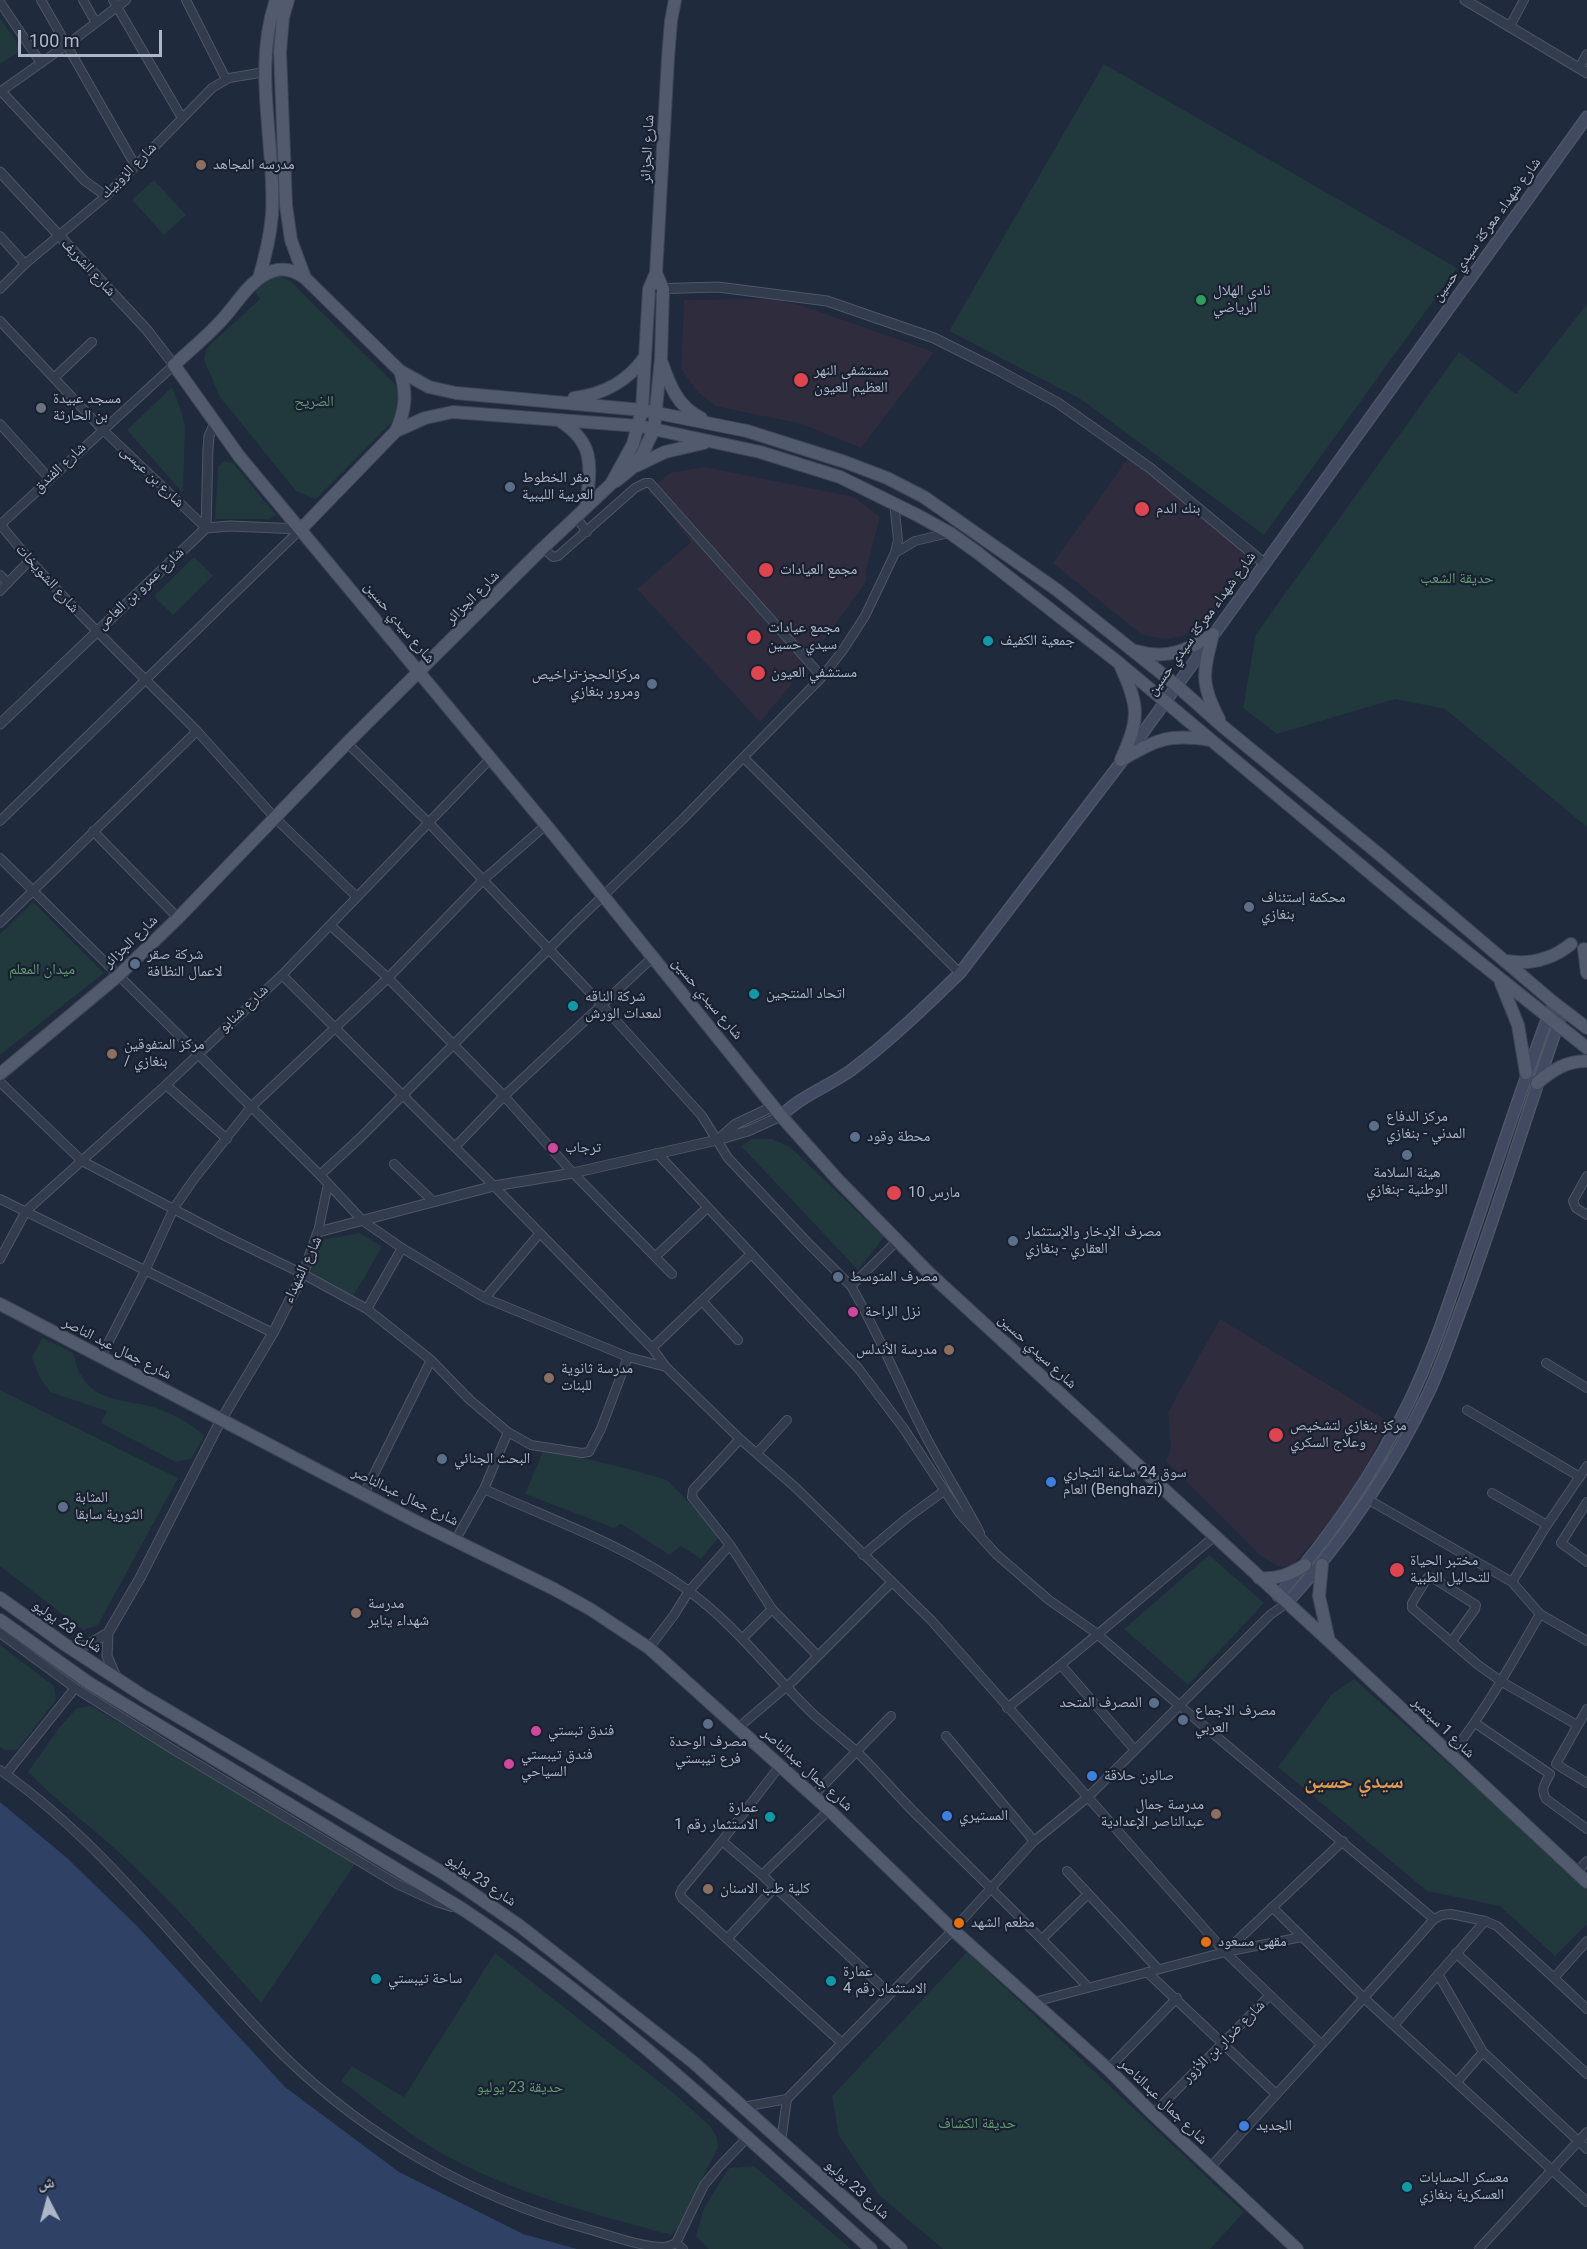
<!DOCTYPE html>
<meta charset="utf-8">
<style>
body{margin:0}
#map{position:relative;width:1587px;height:2249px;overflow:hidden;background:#1f2a3d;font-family:Roboto,"Noto Naskh Arabic",sans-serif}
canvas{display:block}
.north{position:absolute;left:18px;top:2171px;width:60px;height:60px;-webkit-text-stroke:4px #192131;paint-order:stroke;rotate:354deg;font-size:16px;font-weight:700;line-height:24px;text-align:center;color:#aeb7c9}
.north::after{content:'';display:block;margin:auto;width:21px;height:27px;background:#aeb7c9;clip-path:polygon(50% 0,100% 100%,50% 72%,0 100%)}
.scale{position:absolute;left:18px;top:30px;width:144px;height:27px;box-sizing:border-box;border:3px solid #aeb7c9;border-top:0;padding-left:8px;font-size:18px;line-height:21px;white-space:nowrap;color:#aeb7c9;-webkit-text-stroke:4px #192131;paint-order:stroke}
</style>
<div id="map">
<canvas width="1587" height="2249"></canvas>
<div class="north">ش</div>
<div class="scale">100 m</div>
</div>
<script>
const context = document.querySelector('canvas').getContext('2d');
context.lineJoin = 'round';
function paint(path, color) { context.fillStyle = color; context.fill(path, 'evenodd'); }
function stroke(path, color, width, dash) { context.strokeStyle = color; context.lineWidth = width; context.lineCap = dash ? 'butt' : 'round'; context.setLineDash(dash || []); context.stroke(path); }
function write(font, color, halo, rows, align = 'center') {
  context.font = font + ' Roboto,"Noto Naskh Arabic",sans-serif'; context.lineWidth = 4.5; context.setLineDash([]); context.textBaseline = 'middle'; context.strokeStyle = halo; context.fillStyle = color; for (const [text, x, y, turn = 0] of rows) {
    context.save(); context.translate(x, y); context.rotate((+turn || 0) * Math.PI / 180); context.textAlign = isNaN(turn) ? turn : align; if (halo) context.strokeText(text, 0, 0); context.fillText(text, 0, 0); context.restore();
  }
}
paint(new Path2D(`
 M771 299 803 306 934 352 861 448 802 424 715 406 697 391 681 369 684 300Z
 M1129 457 1257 561 1203 624 1183 636 1165 639 1142 635 1053 563Z
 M704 467 854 497 880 517 866 570V582L791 685 760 722 637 589 691 542 665 508 648 492 670 473Z
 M1220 1319 1389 1422 1342 1510 1292 1565 1278 1566 1261 1556 1166 1461 1171 1448 1168 1412Z`), '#2f2c3d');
paint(new Path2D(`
 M0 18 22 50 0 64Z
 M1104 64 1457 268 1264 535 1082 400 949 331Z
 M154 180 186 215 164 235 132 200Z
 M279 276 290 281 393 382 401 392 399 415 316 499 296 491 220 397 204 360 206 350 211 344 260 299 255 291 259 284Z
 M1587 304V827L1445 709 1395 699 1277 734 1243 708 1256 634 1459 352 1516 394Z
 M172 387 182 413 185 426 183 493 127 430Z
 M224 461 233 463 276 515 269 519H215L218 467Z
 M194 557 213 576 173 615 154 596Z
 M33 902 104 973 0 1055V934Z
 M751 1139H772L790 1147 884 1237 858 1270 741 1146Z
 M360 1233 382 1247 351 1300 302 1269 320 1240Z
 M42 1338 73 1353C75 1360 77 1369 81 1375 97 1404 130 1399 156 1408 173 1414 191 1423 204 1436L191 1459 176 1462 101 1423 107 1411 50 1392 40 1378 32 1358Z
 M0 1390 178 1478 98 1625 83 1630 0 1566Z
 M544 1449 629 1469 667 1480 721 1535 701 1559 681 1546 670 1555 621 1524 614 1528 525 1494Z
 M1209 1555 1264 1603 1188 1685 1124 1629Z
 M0 1645 54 1686 56 1700 17 1750H5L0 1747Z
 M1354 1679 1587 1887V1924L1555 1956 1500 1906 1427 1891 1278 1767 1332 1694Z
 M91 1706 355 1864 261 2003C217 1953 173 1902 124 1857 93 1828 58 1803 28 1772L58 1729 77 1708Z
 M967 1952 1244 2212 1210 2249H943L879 2195 839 2136 832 2096Z
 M495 1953 676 2095 710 2126 717 2137 718 2148 690 2202 684 2221 671 2235C584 2211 495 2189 418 2139 392 2121 367 2100 341 2081L352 2066 404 2097Z
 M754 2166 851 2249H709L696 2236 704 2208 729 2168Z`), '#21383d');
paint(new Path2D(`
 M0 1802 67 1858 137 1926 285 2087 399 2172 523 2234 577 2249H0Z`), '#2f4164');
const minor = new Path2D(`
 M41 0 135 165
 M83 0 96 23
 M113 0 182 118
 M186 0 226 79
 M0 2 41 63
 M1510 26 1524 0
 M1579 68 1587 54
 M1 91 85 181 106 196
 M0 92 72 41 126 0
 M0 236 25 264
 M0 289 25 264 106 196 212 88 229 78 265 72
 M0 321 102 429 206 528
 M55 377 92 342
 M0 424 49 478
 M576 517 587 532
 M0 524C60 599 130 663 197 731
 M0 525 174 365
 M543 548 553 557 558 556 635 488 645 483H650L822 677
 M895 553 915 541 949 533
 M0 575 8 583
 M0 591 29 561
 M347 743 429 823 602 1005 702 1116 728 1158 807 1242 851 1286 897 1241
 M744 758 960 973
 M0 821 301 529
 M93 831 178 918
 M0 858 320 1175 363 1221 402 1248 485 1298 628 1357 666 1367 740 1439 795 1487 931 1620 1225 1952 1321 2044
 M0 923 197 731 275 818 357 897
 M330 925 388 978 504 1096 573 1173 672 1274
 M282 975 494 1186 652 1348 666 1367
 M0 1082 82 1161 225 1236 303 1274 367 1309 431 1360 470 1400 508 1432 531 1445 582 1453 589 1452 601 1429 628 1357
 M166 1085 227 1139
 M455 1147 504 1096 652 958
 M657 1153 858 1368 904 1429 960 1514 996 1554 1049 1600 1096 1633 1180 1706 1434 1919 1442 1915 1451 1914 1485 1921 1497 1926 1554 1978 1587 1941
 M394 1164 434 1202
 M320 1175 361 1137 576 922 682 820 822 677 843 650 865 616 895 553 898 540 894 502
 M1587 1176 1573 1201 1576 1208 1587 1215
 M0 1199 273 1333
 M318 1232 328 1184
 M656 1256 707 1208
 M0 1259 26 1211 166 1085 282 975 491 758
 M851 1286C878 1332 898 1382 922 1429 940 1465 962 1498 980 1533
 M485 1298 540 1233
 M702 1301 738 1340
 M367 1309 402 1248
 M652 1348 751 1254
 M101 1357 145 1271 174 1208 194 1179 251 1107 388 978 483 880 546 825
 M1546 1363 1587 1388
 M1467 1410 1580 1477
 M740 1439 693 1490 692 1497 730 1545 772 1609 818 1656
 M757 1453 787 1420
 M1587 1466 1547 1525 1512 1582 1540 1614 1587 1641
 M484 1489C552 1520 625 1545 686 1589 735 1624 770 1672 812 1713 826 1726 842 1738 856 1751 879 1773 899 1798 922 1820 978 1876 1034 1930 1088 1987
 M1492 1493 1547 1525
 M364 1494 431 1360
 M1369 1500 1512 1582
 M1587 1502 1561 1543 1587 1562
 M456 1539 484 1489 508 1432
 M863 1555 907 1518 944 1491
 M0 1633 75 1688 6 1774
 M743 1638 772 1609
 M1452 1641 1475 1609 1476 1605 1433 1578 1428 1577 1412 1603V1608L1477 1664 1502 1682 1577 1725
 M649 1648 674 1615 689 1591 730 1545
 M1061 1665 1135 1750
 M75 1688 169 1747 397 1884 436 1902 452 1907
 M1007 1708C1077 1653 1145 1594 1214 1537
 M1587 1709 1556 1764 1587 1783
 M1475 1723 1550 1774C1545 1784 1540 1789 1546 1799L1587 1829
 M739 1727 793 1681 891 1583
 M946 1736 1034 1841
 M1450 1756C1485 1711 1512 1663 1540 1614
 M779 1767 722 1841 762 1875 890 1994
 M0 1770C112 1848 188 1961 284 2056 367 2137 472 2197 584 2228 606 2234 641 2247 663 2247 668 2247 672 2245 676 2243L704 2185 720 2166 748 2137
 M813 1796 891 1716
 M722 1841 682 1889 680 1894 682 1898 842 2043
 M1067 1871 1158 1969
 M1576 1873 1587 1861
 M762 1875 829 1810
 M1272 1907 1365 1999 1587 2202
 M727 1939 775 1887
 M1042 1939 1088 1894
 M1226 1951 1343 1841
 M1456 1953 1587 2074
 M1147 1972 1276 2094
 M1438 1974 1483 2052 1587 2149
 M1554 1978 1587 2009
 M1034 2002 1225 1952 1302 1937
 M1394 2025 1485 1921
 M1108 2069 1177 1998
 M1457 2082 1483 2052
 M743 2107 787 2099
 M1153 2114 1270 1995
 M781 2142 787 2099 953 1930 1034 1841 1088 1797 1270 1615 1287 1603
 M1210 2168C1284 2085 1361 2003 1434 1919
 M676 2243 683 2249
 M1479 2249 1587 2132`);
const tertiary = new Path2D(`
 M1465 0 1587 73
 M0 172 147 330 174 365
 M649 289 718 287 827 301 934 338 996 369 1058 403 1150 468 1265 564
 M206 528 230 526 301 529
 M0 724 206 528 208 449 209 436 215 423
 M721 1137 736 1124 774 1106
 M67 1646 87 1645 108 1633
 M116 1677 107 1656 108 1633 140 1578 221 1420 273 1333 303 1274 318 1232 494 1186 573 1173 717 1140 748 1131 781 1116`);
const secondary = new Path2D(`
 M781 1116C801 1096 827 1087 850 1071 889 1042 925 1007 960 973L1129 752 1587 117
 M1278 1596C1331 1536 1375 1472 1410 1400 1435 1348 1452 1293 1471 1239 1497 1163 1522 1086 1550 1011
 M1287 1603C1344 1540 1392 1470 1429 1392 1443 1362 1453 1330 1465 1299 1500 1203 1529 1106 1563 1010`);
const primary = new Path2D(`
 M288 0 283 17 280 52 286 205 291 240 305 278
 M259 278C265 258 270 237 272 215 276 144 252 69 276 0
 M662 363C670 386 678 407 701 418
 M574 398C604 394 627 382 645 357
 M560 421C597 444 590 469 586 507
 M396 431C406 409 407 393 400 371
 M636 466 665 452 704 443
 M616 481 632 468 643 453 654 429 661 358 663 289 656 273
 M301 529 396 431 425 418 453 412 639 426 760 452 840 477 917 515 950 533 978 553 1119 663 1413 909 1587 1048
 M1213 634C1203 673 1200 683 1219 719
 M1136 651C1166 660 1187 651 1213 634
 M1121 760C1139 719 1140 708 1121 667
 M1121 760C1157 740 1167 733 1210 740
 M1584 949 1587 973
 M1506 961C1530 965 1551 960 1571 944
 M1501 983 1518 1025 1526 1073
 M1587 1028 1553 1002 1380 855 1221 725 1176 685 1057 590 924 497 887 478 845 462 747 431 642 410 456 393 429 387 400 371 305 278C295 271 285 267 273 271 250 278 236 306 219 323 205 338 189 351 174 365L239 456 546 825 781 1116 838 1180 929 1273 1329 1641 1587 1882
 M0 1074 119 975 178 918 347 743 543 548 611 484 633 444 642 410 649 289 656 273 668 58 671 21 675 0
 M1537 1083C1553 1070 1566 1061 1587 1061
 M0 1304 415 1521 554 1589 590 1609 649 1648 829 1810 953 1930 1108 2069 1153 2114 1297 2249
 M1322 1565 1319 1596 1329 1641
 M1259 1578C1277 1580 1290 1574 1305 1565
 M0 1598 67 1646 145 1697 443 1873 520 1926 693 2062 901 2249
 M0 1620 89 1683 464 1910C611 2008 740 2131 871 2249`);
stroke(minor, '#4e5767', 10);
stroke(tertiary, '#4e5767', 11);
stroke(secondary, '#4e5767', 13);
stroke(primary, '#3d4556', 14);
stroke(minor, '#333c4c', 8);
stroke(tertiary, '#333c4c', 9);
stroke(secondary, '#414a60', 10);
stroke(primary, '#515b6d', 12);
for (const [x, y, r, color] of [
 [201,165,6,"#8d6e63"],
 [1201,300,6,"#2e9e5b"],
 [801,380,8,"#e0444e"],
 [41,408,6,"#6b7280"],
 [510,487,6,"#5c6f8a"],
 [1142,509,8,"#e0444e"],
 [766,570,8,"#e0444e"],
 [754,637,8,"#e0444e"],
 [988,641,6,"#0f9aa8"],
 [758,673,8,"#e0444e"],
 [652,684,6,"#5c6f8a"],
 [1249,907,6,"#5c6f8a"],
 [135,964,6,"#5c6f8a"],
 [754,994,6,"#0f9aa8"],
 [573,1006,6,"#0f9aa8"],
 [112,1054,6,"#8d6e63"],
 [1374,1126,6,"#5c6f8a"],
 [855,1137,6,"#5c6f8a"],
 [553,1148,6,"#d1479c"],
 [1407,1155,6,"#5c6f8a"],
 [894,1193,8,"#e0444e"],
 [1013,1241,6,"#5c6f8a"],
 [838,1277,6,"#5c6f8a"],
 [853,1312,6,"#d1479c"],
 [949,1350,6,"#8d6e63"],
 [549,1378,6,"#8d6e63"],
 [1276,1435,8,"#e0444e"],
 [442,1459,6,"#5c6f8a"],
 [1051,1482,6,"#3f7fe0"],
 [63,1507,6,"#5c6f8a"],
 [1397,1570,8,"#e0444e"],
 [356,1613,6,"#8d6e63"],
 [1154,1703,6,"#5c6f8a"],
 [1183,1720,6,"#5c6f8a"],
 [708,1724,6,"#5c6f8a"],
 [536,1731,6,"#d1479c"],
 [509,1764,6,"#d1479c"],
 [1092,1776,6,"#3f7fe0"],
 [1216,1814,6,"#8d6e63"],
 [947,1816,6,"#3f7fe0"],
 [770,1817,6,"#0f9aa8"],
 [708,1889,6,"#8d6e63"],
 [959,1923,6,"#e8710a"],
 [1206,1942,6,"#e8710a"],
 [376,1979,6,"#0f9aa8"],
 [831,1981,6,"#0f9aa8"],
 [1244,2126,6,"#3f7fe0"],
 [1407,2187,6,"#0f9aa8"]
]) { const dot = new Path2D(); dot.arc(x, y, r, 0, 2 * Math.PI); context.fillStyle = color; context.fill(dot); stroke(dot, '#192131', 2); }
write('15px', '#aeb7c9', '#192131', [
 ["شارع الجزائر",648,149,-87],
 ["شارع الزوبيك",129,171,-45],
 ["شارع شهداء معركة سيدي حسين",1487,230,-54],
 ["شارع الشريف",88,268,47],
 ["شارع الفندق",60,468,-43],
 ["شارع بن عيسى",152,477,44],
 ["شارع الشويخات",47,579,48],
 ["شارع عمرو بن العاص",141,589,-43],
 ["شارع الجزائر",473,598,-45],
 ["شارع سيدي حسين",399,623,50],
 ["شارع شهداء معركة سيدي حسين",1202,624,-54],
 ["شارع الجزائر",131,942,-44],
 ["شارع سيدي حسين",707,999,50],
 ["شارع شنابو",244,1009,-43],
 ["شارع الشهداء",303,1270,-65],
 ["شارع جمال عبد الناصر",117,1349,27],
 ["شارع سيدي حسين",1037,1352,43],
 ["شارع جمال عبدالناصر",405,1497,26],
 ["شارع 23 يوليو",67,1627,35],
 ["شارع 1 سبتمبر",1443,1728,44],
 ["شارع جمال عبدالناصر",807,1770,42],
 ["شارع 23 يوليو",481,1881,34],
 ["شارع ضرار بن الأزور",1224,2042,-45],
 ["شارع جمال عبدالناصر",1163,2102,44],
 ["شارع 23 يوليو",857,2190,42]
]);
write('15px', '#aeb7c9', '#192131', [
 ["مدرسه المجاهد",213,165],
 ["نادي الهلال",1213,291],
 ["الرياضي",1213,308],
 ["مستشفى النهر",814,371],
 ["العظيم للعيون",814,388],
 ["مسجد عبيدة",53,399],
 ["بن الحارثة",53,416],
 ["مقر الخطوط",522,478],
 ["العربية الليبية",522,495],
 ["بنك الدم",1156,509],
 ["مجمع العيادات",780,570],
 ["مجمع عيادات",768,628],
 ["سيدي حسين",768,645],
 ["جمعية الكفيف",1000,641],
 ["مستشفي العيون",771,673],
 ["مركزالحجز-تراخيص",640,675,"right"],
 ["ومرور بنغازي",640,692,"right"],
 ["محكمة إستئناف",1261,898],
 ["بنغازي",1261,915],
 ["شركة صقر",147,955],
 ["لاعمال النظافة",147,972],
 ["اتحاد المنتجين",766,994],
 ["شركة الناقه",585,997],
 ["لمعدات الورش",585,1014],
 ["مركز المتفوقين",124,1045],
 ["/ بنغازي",124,1062],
 ["مركز الدفاع",1386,1117],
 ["المدني - بنغازي",1386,1134],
 ["محطة وقود",867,1137],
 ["ترجاب",565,1148],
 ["هيئة السلامة",1407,1173,"center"],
 ["الوطنية -بنغازي",1407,1190,"center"],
 ["10 مارس",908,1193],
 ["مصرف الإدخار والإستثمار",1025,1232],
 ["العقاري - بنغازي",1025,1249],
 ["مصرف المتوسط",850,1277],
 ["نزل الراحة",865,1312],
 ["مدرسة الأندلس",937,1350,"right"],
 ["مدرسة ثانوية",561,1369],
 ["للبنات",561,1386],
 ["مركز بنغازي لتشخيص",1290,1426],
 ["وعلاج السكري",1290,1443],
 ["البحث الجنائي",454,1459],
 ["سوق 24 ساعة التجاري",1063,1473],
 ["العام (Benghazi)",1063,1490],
 ["المثابة",75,1498],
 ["الثورية سابقا",75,1515],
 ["مختبر الحياة",1410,1561],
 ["للتحاليل الطبية",1410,1578],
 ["مدرسة",368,1604],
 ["شهداء يناير",368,1621],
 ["المصرف المتحد",1142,1703,"right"],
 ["مصرف الاجماع",1195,1711],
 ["العربي",1195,1728],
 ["فندق تبستي",548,1731],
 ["مصرف الوحدة",708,1742,"center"],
 ["فرع تيبستي",708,1759,"center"],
 ["فندق تيبستي",521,1755],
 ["السياحي",521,1772],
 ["صالون حلاقة",1104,1776],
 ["مدرسة جمال",1204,1805,"right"],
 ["عبدالناصر الإعدادية",1204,1822,"right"],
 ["عمارة",758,1808,"right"],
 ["الاستثمار رقم 1",758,1825,"right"],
 ["المستيري",959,1816],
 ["كلية طب الاسنان",720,1889],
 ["مطعم الشهد",971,1923],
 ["مقهى مسعود",1218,1942],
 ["عمارة",843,1972],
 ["الاستثمار رقم 4",843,1989],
 ["ساحة تيبستي",388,1979],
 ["الجديد",1256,2126],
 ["معسكر الحسابات",1419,2178],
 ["العسكرية بنغازي",1419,2195]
], 'left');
write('15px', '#639c74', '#192131', [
 ["الضريح",314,402],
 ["حديقة الشعب",1457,579],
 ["ميدان المعلم",42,970],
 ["حديقة 23 يوليو",520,2088],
 ["حديقة الكشاف",977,2124]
]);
write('bold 21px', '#df9a53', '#192131', [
 ["سيدي حسين",1354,1783]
]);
</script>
